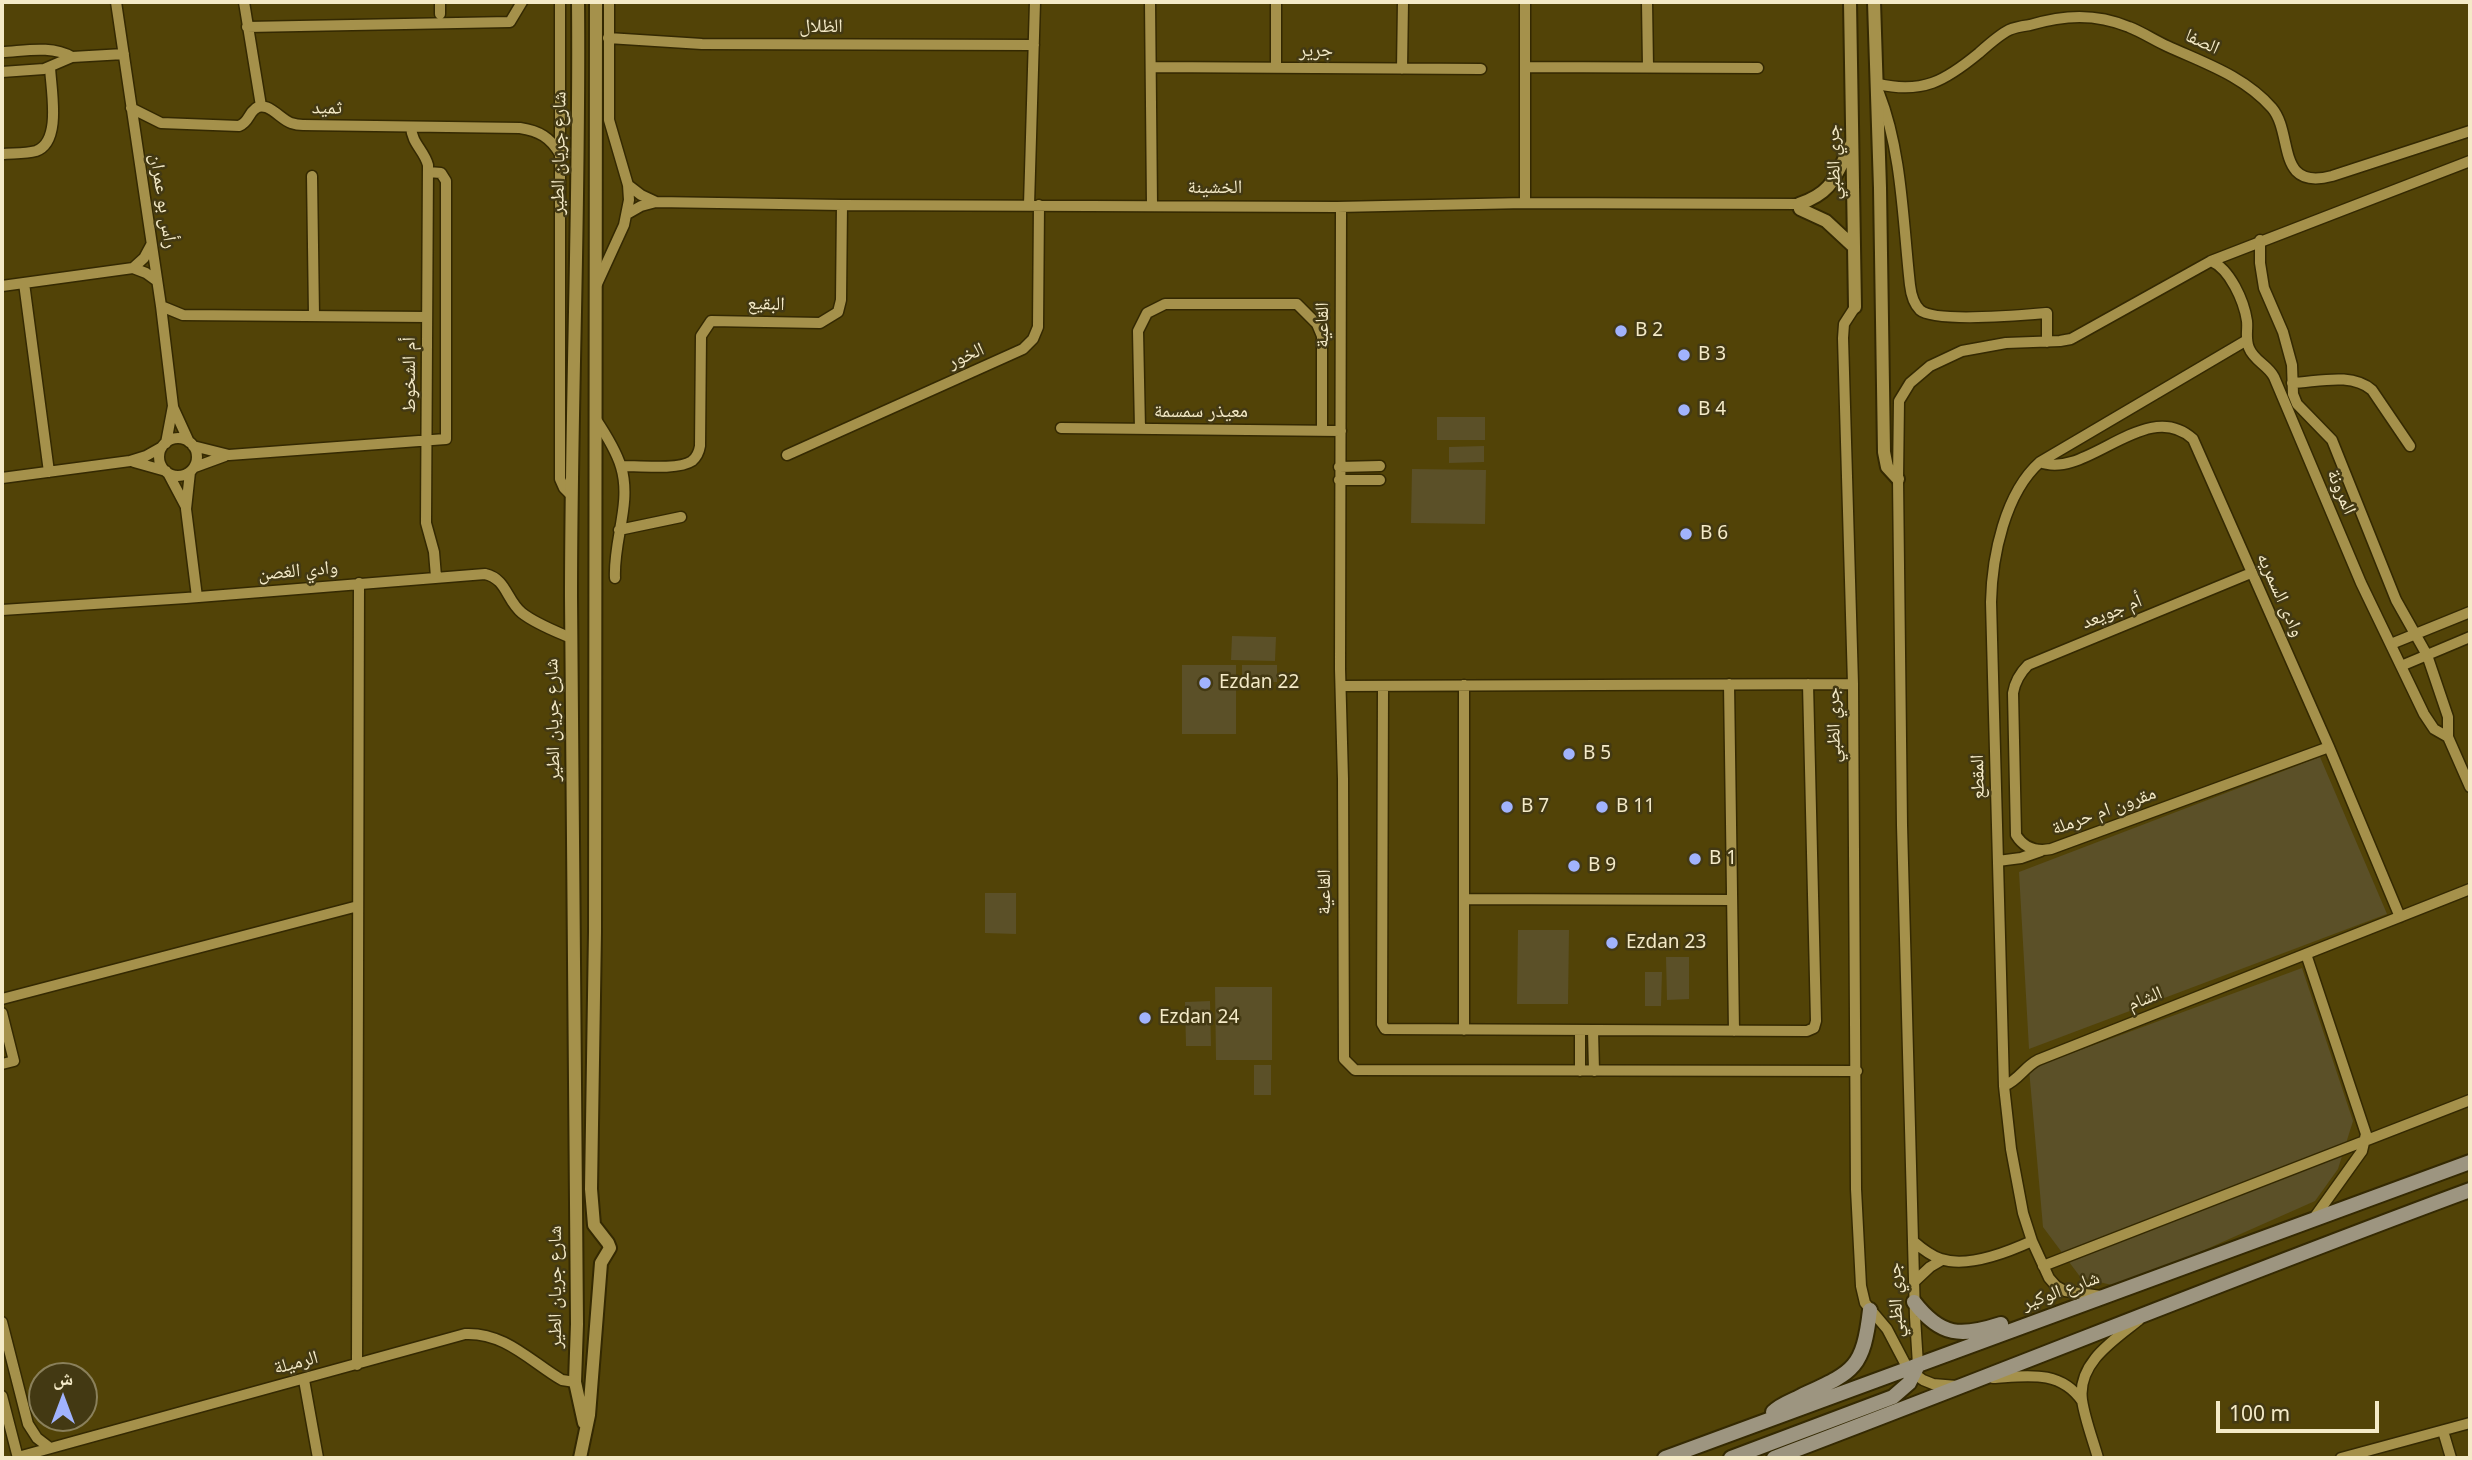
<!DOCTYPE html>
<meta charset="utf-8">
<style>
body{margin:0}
#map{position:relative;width:2472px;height:1460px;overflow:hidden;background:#524307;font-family:"Noto Sans","Noto Naskh Arabic",sans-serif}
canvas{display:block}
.frame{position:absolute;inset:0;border:4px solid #f4eac7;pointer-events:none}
.north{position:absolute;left:28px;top:1362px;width:70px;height:70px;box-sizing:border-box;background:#433913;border:2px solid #8a805b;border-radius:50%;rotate:0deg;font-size:19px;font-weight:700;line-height:28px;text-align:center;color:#f4eac7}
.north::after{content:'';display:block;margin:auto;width:24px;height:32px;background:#a1b3fd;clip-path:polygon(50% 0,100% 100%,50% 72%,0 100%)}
.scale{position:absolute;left:2216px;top:1401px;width:163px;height:32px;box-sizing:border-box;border:4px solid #f4eac7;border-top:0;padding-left:9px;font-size:21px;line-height:24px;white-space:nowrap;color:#f4eac7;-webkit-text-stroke:5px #433913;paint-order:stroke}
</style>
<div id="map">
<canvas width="2472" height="1460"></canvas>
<div class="frame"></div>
<div class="north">ش</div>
<div class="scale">100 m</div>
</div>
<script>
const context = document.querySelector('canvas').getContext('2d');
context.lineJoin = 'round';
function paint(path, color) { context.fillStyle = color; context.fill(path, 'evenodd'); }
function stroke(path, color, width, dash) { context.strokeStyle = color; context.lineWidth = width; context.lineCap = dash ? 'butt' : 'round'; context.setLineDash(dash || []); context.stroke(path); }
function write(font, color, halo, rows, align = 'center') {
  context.font = font + ' "Noto Sans","Noto Naskh Arabic",sans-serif'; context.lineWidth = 5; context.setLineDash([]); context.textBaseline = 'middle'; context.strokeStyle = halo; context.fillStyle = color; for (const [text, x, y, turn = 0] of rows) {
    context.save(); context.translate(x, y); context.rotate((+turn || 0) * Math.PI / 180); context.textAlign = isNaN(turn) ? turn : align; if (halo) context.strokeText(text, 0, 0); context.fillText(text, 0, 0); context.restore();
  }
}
paint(new Path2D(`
 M1437 417H1485V440H1437Z
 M1484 446V462L1449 463V447Z
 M1412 469 1486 470 1485 524 1411 523Z
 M1232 636 1276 637 1275 661 1231 660Z
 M1182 665H1236V734H1182Z
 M1242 665H1277V682H1242Z
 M2320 757 2387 914 2029 1049 2019 872Z
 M985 893H1016V934L985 933Z
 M1518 930H1569L1568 1004H1517Z
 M1666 957H1689V999L1667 1000Z
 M2302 968 2353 1121 2338 1169 2315 1201 2121 1287 2081 1278 2043 1227 2029 1069Z
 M1645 972H1662L1661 1006H1645Z
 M1215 987H1272V1060H1216Z
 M1210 1001 1211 1046H1186L1185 1002Z
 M1254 1065H1271V1095H1254Z`), '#5b5028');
const minor = new Path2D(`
 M116 2 161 306 173 406 166 443
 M244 2 261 106
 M560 2V479L564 488 571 495
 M1150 2 1152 205
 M1647 2 1648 67
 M440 14V2
 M247 27 510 22 522 2
 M608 38 702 44 1034 45
 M2 52C25 51 51 45 72 57
 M1151 67 1481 69
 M1525 67 1758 68
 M1276 68V2
 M1402 69 1403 2
 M2 72 44 69 72 57 124 54
 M1878 84C1923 94 1945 81 1979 53 1988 45 1999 35 2009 30 2015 27 2023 26 2030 25 2064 15 2095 13 2129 27 2142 32 2154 40 2167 46 2204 63 2244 76 2272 108 2294 134 2275 191 2332 176L2470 131
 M1879 93C1902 151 1903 223 1910 285 1911 294 1913 303 1920 310 1935 323 2024 315 2047 313V342
 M131 108 161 123 239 126C249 122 248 114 255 109 266 99 281 120 291 123 294 124 299 125 303 125L520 128C539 131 550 137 560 154
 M411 127C412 144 424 150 428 165L426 523 434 552 436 577
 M2 154C13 153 25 154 36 151 62 142 51 90 50 67
 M312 176 314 315
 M628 185 641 195 656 202
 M1525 203V2
 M1029 205 1035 2
 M1341 207 1340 669 1343 779 1344 1059 1355 1070 1857 1071
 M627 214 641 206 656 202 842 205 1337 207 1525 203 1799 204
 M2260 240V263L2264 288 2283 332 2292 365 2293 394 2297 404 2332 440 2396 600 2427 655 2448 717V737L2470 787
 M2211 261C2230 269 2244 301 2247 321 2248 330 2245 339 2249 348 2254 361 2268 365 2274 377L2361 583 2424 714 2434 729 2448 737
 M133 268 144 258 151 245
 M24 283 49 472
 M597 284 624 225 629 200 628 185 609 120V2
 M2 286 133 268 146 273 157 281
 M161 306 183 315 427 317
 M1855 307 1844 324 1843 338 1853 684 1856 1189 1861 1286 1865 1303 1887 1329 1908 1369 1923 1380 1933 1384 1957 1386
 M2292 383C2318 382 2351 372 2372 390L2410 446
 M173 407 189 442
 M595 418C605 433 616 450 621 467 632 503 613 541 615 578
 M1061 428 1341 431
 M1140 429 1138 331 1147 313 1165 304H1297L1317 324 1322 336V430
 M159 457a19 19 0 1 1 38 0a19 19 0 1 1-38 0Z
 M193 446 229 455 446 439V181L441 173 428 172
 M787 455 1023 349 1033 339 1038 327 1039 205
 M134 462 166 471
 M2040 462C2086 481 2146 396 2193 439L2329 747 2400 917
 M621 466C638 466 679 470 692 461 697 457 699 452 700 446L701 336 711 321 820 323 838 312 841 300 842 205
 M195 467 225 456
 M1339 467 1380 466
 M190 472 186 509 197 597
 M168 473 186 507
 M2 478 130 461 146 456 162 447
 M1339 480H1380
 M619 530 681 517
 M2251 573 2028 665C2020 673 2015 681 2013 693L2016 835C2024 848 2036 852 2051 849L2329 747
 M2 610 186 598 485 574C507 579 506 600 522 613 536 624 555 631 571 638
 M2391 644 2470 612
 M2401 666 2470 637
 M1729 684 1734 1031
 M1341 686 1853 684
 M1383 686 1382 1024 1385 1029 1807 1031 1814 1028 1816 1021 1808 684
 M1998 861 2021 858 2041 851
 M1464 899 1732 900
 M2306 954 2366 1134 2362 1151 2314 1218
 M2 999 358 906
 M2 1013 14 1061 2 1064
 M1464 1030V685
 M1580 1030V1071
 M1593 1030 1594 1071
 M2004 1086C2019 1080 2024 1067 2038 1060L2470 889
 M1913 1241C1921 1248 1931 1256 1941 1259 1967 1268 2008 1252 2032 1241
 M2043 1266 2470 1100
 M1914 1282 1930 1267 1942 1260
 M2101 1296 2065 1291 2056 1286 2049 1278 2032 1241 2023 1213 2011 1149 2004 1086 1991 602C1992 556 2005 493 2040 462L2247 340
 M2 1322 28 1424 37 1438 50 1448
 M357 1365 359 583
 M1918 1365 1915 1317 1902 825 1898 479 1899 401 1910 383 1930 366 1962 351 2006 343 2060 341 2071 339 2211 261 2470 161
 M1993 1378C2026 1376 2060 1369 2082 1401
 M304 1380 318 1458
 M2 1396 18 1458
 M2443 1431 2451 1458
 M18 1457 465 1334C505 1332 531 1362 562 1380L575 1382
 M2098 1458C2093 1440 2085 1420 2082 1400 2077 1363 2114 1340 2139 1320
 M2341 1458 2470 1423`);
const tertiary = new Path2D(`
 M578 2C580 200 571 399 571 597L577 1324 575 1382 584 1423
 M1850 2 1855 307
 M1874 2 1880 188 1884 452 1887 467 1898 479
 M1799 204C1834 192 1835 176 1851 145
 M1800 209 1826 221 1854 247
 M580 1458 589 1415 601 1263 610 1248 608 1243 594 1225 591 1189 595 932 596 2`);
const secondary = new Path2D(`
 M1914 1302C1941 1337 1961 1337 2001 1324
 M1773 1412C1781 1404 1792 1401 1801 1396 1853 1372 1863 1370 1870 1310
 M1665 1458 2470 1162
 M1731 1458 1893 1397 1909 1383 1918 1365
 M1774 1458C2007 1370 2237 1276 2470 1190`);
stroke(minor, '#342902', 13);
stroke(tertiary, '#342902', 16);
stroke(secondary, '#342902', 18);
stroke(minor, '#a5914b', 10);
stroke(tertiary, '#a5914b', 12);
stroke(secondary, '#9d9580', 14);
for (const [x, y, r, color] of [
 [1621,331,7,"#a1b3fd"],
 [1684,355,7,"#a1b3fd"],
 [1684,410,7,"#a1b3fd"],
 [1686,534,7,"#a1b3fd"],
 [1205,683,7,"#a1b3fd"],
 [1569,754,7,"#a1b3fd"],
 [1507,807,7,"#a1b3fd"],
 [1602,807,7,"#a1b3fd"],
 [1695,859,7,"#a1b3fd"],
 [1574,866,7,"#a1b3fd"],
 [1612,943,7,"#a1b3fd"],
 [1145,1018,7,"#a1b3fd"]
]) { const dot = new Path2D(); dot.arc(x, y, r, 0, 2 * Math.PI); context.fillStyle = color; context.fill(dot); stroke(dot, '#433913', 2.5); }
write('19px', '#f4eac7', '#433913', [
 ["الظلال",821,27],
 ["الصفا",2202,42,25],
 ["جرير",1316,51],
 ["ثميد",327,108,1],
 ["شارع جريان الطير",559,153,-89],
 ["جري الظبي",1834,162,-91],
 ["الخشينة",1215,188],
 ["رأس بو عمران",163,201,81],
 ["البقيع",766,304,2],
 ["القاعية",1323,325,-90],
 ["الخور",966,356,-24],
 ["أم الشخوط",410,375,-90],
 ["معيذر سمسمة",1201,412],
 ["المرونة",2341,492,67],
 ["وادي الغصن",298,571,-5],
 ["وادى السمريه",2280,595,66],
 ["أم جويعد",2112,612,-22],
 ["شارع جريان الطير",553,720,-91],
 ["جري الظبي",1834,725,-91],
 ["المقطع",1978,777,-91],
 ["مقرون ام حرملة",2104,811,-20],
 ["القاعية",1325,892,-90],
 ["الشام",2145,999,-22],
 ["شارع جريان الطير",556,1287,-90],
 ["شارع الوكير",2061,1291,-20],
 ["جري الظبي",1896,1300,-92],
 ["الرميلة",296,1363,-15]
]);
write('19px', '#f4eac7', '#433913', [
 ["B 2",1635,331],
 ["B 3",1698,355],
 ["B 4",1698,410],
 ["B 6",1700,534],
 ["Ezdan 22",1219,683],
 ["B 5",1583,754],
 ["B 7",1521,807],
 ["B 11",1616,807],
 ["B 1",1709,859],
 ["B 9",1588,866],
 ["Ezdan 23",1626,943],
 ["Ezdan 24",1159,1018]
], 'left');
</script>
